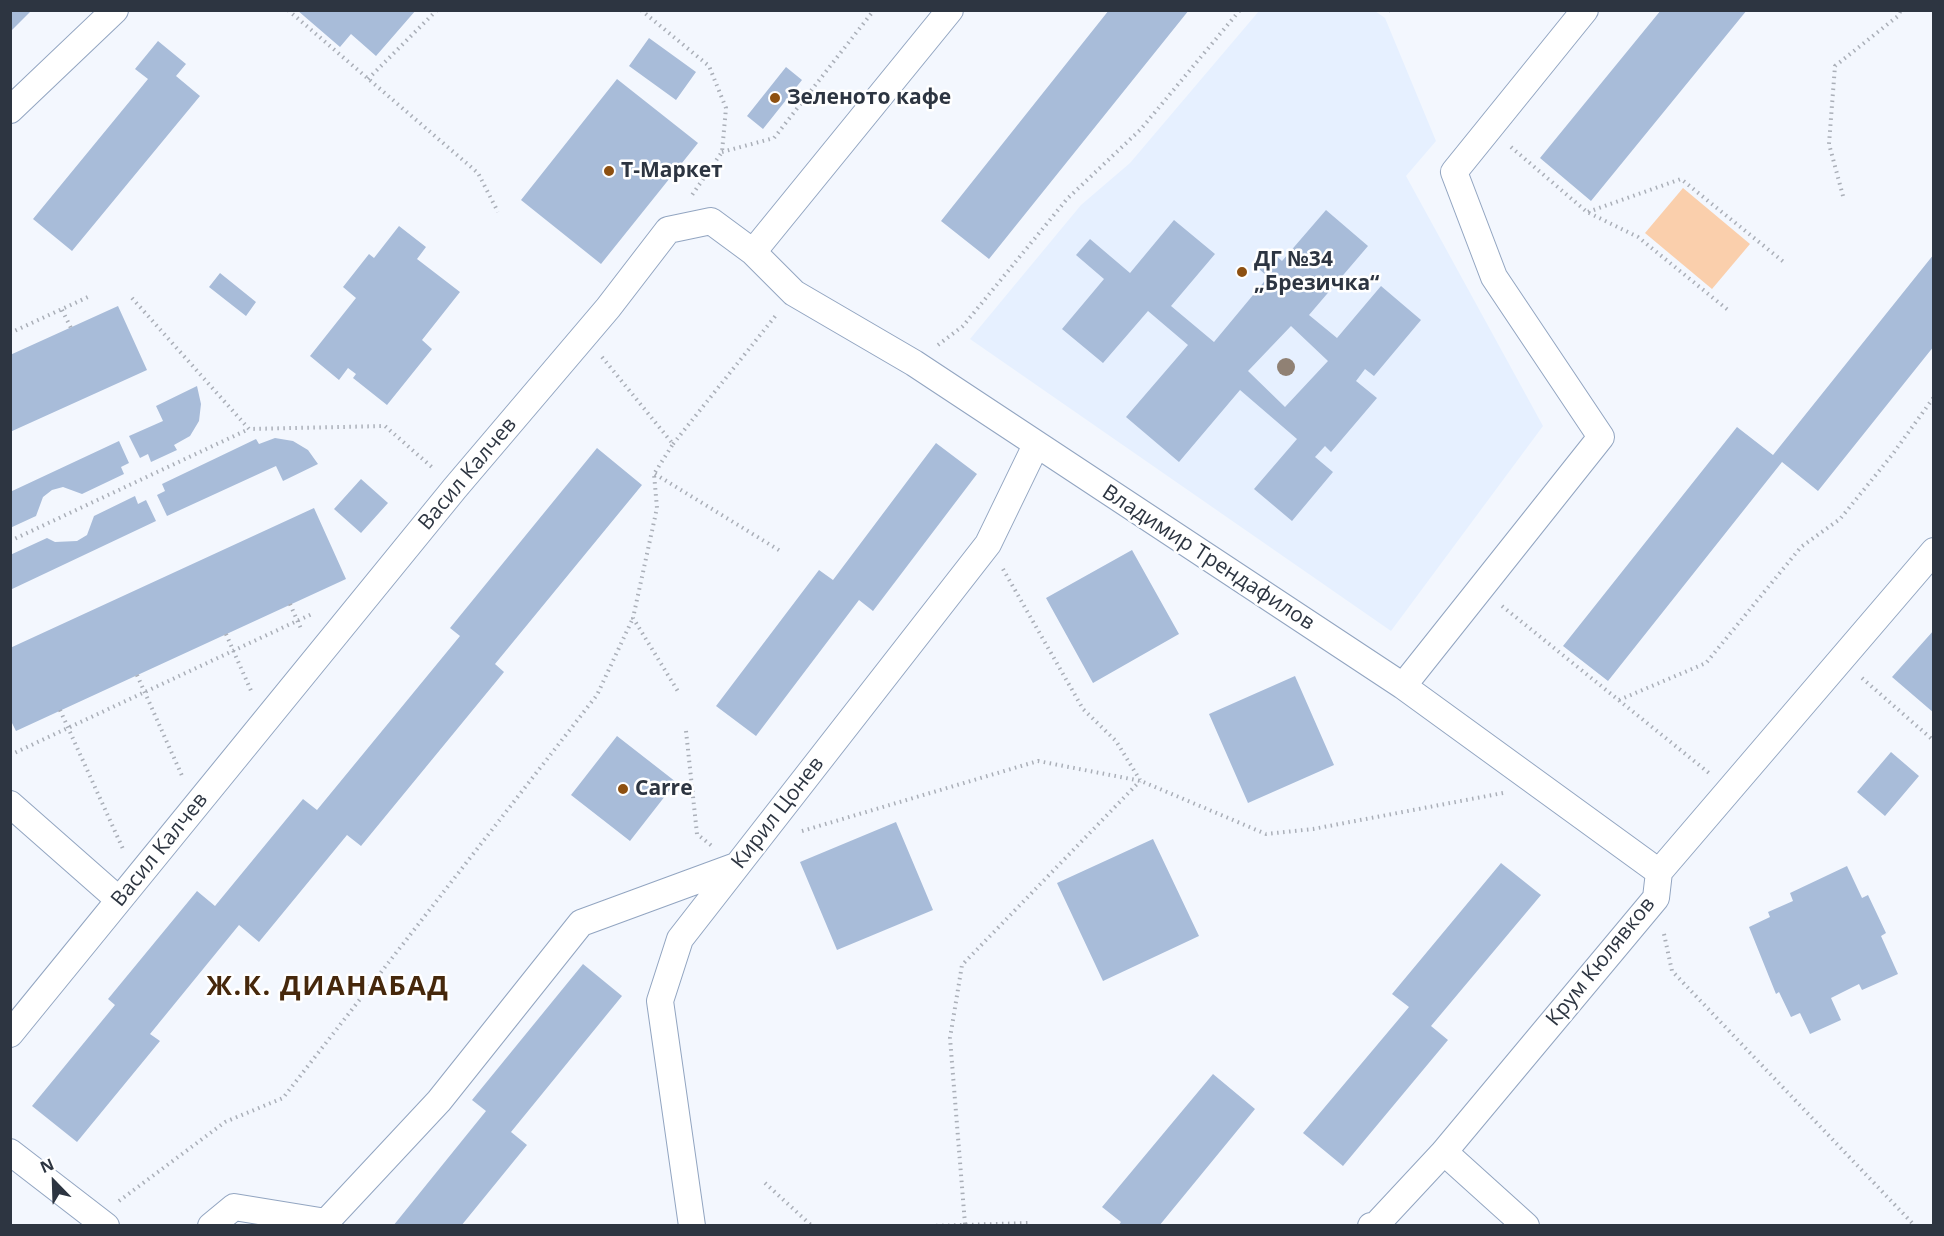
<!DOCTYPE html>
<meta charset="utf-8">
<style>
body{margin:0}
#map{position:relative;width:1944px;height:1236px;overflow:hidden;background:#f3f7fe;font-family:"Open Sans",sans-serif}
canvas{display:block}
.frame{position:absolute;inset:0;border:12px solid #2d3541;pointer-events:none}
.north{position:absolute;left:24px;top:1152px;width:60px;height:60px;-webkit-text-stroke:4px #fff;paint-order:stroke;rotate:337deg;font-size:16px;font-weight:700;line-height:24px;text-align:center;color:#2d3541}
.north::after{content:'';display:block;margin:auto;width:21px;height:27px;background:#2d3541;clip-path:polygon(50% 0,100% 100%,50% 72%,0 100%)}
</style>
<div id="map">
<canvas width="1944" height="1236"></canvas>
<div class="frame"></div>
<div class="north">N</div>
</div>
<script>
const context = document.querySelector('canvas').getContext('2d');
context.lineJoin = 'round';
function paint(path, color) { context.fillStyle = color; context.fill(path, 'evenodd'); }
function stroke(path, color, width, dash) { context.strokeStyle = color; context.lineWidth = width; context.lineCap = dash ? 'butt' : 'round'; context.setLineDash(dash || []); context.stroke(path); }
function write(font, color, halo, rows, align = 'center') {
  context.font = font + ' "Open Sans",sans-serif'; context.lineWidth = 5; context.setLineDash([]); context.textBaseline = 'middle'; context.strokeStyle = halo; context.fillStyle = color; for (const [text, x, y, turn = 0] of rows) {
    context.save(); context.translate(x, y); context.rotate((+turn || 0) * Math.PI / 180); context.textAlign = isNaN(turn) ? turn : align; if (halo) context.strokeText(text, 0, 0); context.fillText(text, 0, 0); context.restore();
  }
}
paint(new Path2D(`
 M1259 11H1375L1385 18 1436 141 1406 176 1543 426 1391 631 970 339 1081 205 1130 163Z`), '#e6f0ff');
paint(new Path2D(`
 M1683 188 1750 244 1712 289 1645 233Z`), '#facfac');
paint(new Path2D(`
 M10 10H32L10 32Z
 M297 10H416L376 56 351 34 340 47Z
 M1109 10H1189L989 259 941 221Z
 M1661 10H1747L1591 201 1540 158Z
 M649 38 696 72 676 100 629 66Z
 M158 41 186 64 176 76 200 96 72 251 33 219 148 79 135 69Z
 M786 67 802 80 763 129 747 116Z
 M617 79 698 143 601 264 521 200Z
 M1326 210 1368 246 1309 315 1337 338 1381 286 1421 320 1374 376 1365 369 1356 381 1377 398 1331 452 1325 446 1315 457 1333 472 1292 521 1254 489 1297 439 1240 390 1179 462 1126 417 1188 345 1148 311 1103 363 1062 329 1104 279 1076 255 1090 239 1130 273 1174 220 1215 254 1171 306 1214 342 1268 277 1258 268 1272 252 1282 261ZM1291 326 1328 361 1285 407 1248 371Z
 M399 226 426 247 417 259 460 292 422 340 432 349 387 405 353 378 356 374 348 368 339 380 310 356 356 298 343 287 369 254 374 258Z
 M1934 254V346L1818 491 1782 462 1608 681 1563 646 1737 427 1773 455Z
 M220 273 256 302 246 316 209 287Z
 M118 306 147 370 10 432V355Z
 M197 386 201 404 199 421 190 436 174 445 177 450 151 462 148 454 140 458 129 436 163 421 156 406Z
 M275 438 293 441 308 450 318 464 283 481 276 466 167 516 157 495 165 491 162 484 256 439 259 444Z
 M119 441 129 463 121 467 124 474 82 494 63 487 52 490 43 497 36 516 10 528V492Z
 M936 443 977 474 873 611 859 600 756 736 716 706 819 570 833 580Z
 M597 448 642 485 495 664 504 672 361 846 347 835 259 942 239 925 150 1034 160 1041 77 1142 32 1106 115 1005 108 999 197 891 215 906 303 799 317 810 460 636 450 628Z
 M361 479 388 503 361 533 334 509Z
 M135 496 138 504 146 500 156 521 10 590V555L47 538 55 542 77 541 87 535 94 516Z
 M314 508 346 579 16 731 10 719V648Z
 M1132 550 1179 634 1093 683 1046 598Z
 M1934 630V713L1892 677Z
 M1295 676 1334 765 1248 803 1209 714Z
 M617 736 676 782 630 841 571 795Z
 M1891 752 1919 776 1885 816 1857 792Z
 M896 822 933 910 837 950 800 862Z
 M1153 839 1199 936 1103 981 1057 883Z
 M1501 863 1541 895 1431 1026 1448 1040 1343 1166 1303 1133 1409 1007 1392 994Z
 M1847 866 1862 898 1868 895 1886 933 1881 936 1898 974 1862 990 1859 984 1831 998 1841 1020 1810 1034 1800 1013 1791 1017 1779 992 1776 994 1749 927 1770 917 1768 912 1793 901 1790 893Z
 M583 964 622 996 511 1132 527 1145 461 1226H393L486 1111 472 1100Z
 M1213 1074 1255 1109 1159 1226H1118L1121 1222 1102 1207Z`), '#a8bcd9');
const minor = new Path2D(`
 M10 110 115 10
 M753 252 950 10
 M1403 686 1601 437 1494 277 1454 172 1585 10
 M10 804 119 900
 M10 1034 455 488 608 308 668 230 711 221 753 252 794 293 914 363 1403 686 1659 872
 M10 1152 106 1226
 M1444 1152 1526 1226
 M211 1226 234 1207 326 1222 439 1101 581 923 736 866
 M692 1226 660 1001 680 939 988 544 1036 445
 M1371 1226 1376 1225 1444 1152 1656 898 1659 872 1934 551`);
stroke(minor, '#92a5c1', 28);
stroke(new Path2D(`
 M288 10 478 173 498 212
 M641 10 709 66 726 108 722 152 692 195
 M1390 10 1391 11
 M368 79 437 10
 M1511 147 1587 212 1638 237 1728 310
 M722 152 774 138 874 10
 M1843 196 1829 144 1835 66 1898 16 1901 10
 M1588 212 1681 179 1785 263
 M132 298 249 429 385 426 434 469
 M62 310 71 328
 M10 333 88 297
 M938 345 963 326 1067 199 1141 129 1240 10
 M602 357 673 444 654 474 657 508 633 618 679 693
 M673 444 777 314
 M655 474 782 552
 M10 541 249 429
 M1003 569 1083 709 1116 741 1140 780
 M290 604 302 631
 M1502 606 1709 773
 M226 634 252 693
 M137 675 183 778
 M1862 678 1934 741
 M1619 700 1706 663 1801 547 1840 519 1892 455 1934 397
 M60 710 123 849
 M686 731 697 834 712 846
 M10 755 314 613
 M802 831 1038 761 1141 781 1266 834 1313 829 1503 793
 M1664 934 1672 971 1915 1226
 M765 1183 812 1226
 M119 1201 225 1122 283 1098 597 695 633 618
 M965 1224 950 1038 962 965 1140 781
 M930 1226 1029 1223`), '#aaafb8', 4, [1.5, 4.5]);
stroke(minor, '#fff', 26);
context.fillStyle = '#908174';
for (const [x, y] of [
 [1286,367]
]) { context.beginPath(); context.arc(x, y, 9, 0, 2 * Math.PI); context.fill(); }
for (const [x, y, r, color] of [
 [775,98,6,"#8d5011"],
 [609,171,6,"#8d5011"],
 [1242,272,6,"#8d5011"],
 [623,789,6,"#8d5011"]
]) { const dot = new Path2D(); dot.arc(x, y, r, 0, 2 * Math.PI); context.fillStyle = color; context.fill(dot); stroke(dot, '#fff', 2); }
write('bold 21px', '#2d3541', '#fff', [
 ["Зеленото кафе",787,98],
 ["Т-Маркет",621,171],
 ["ДГ №34",1254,260],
 ["„Брезичка“",1254,284],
 ["Carre",635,789]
], 'left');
write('21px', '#2d3541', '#fff', [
 ["Васил Калчев",468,474,-50],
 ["Владимир Трендафилов",1208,558,33],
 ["Кирил Цонев",778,813,-52],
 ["Васил Калчев",160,850,-51],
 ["Крум Кюлявков",1601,962,-51]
]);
context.letterSpacing = '1.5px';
write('bold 27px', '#46280c', '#fff', [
 ["Ж.К. ДИАНАБАД",328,987]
]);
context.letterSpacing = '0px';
</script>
